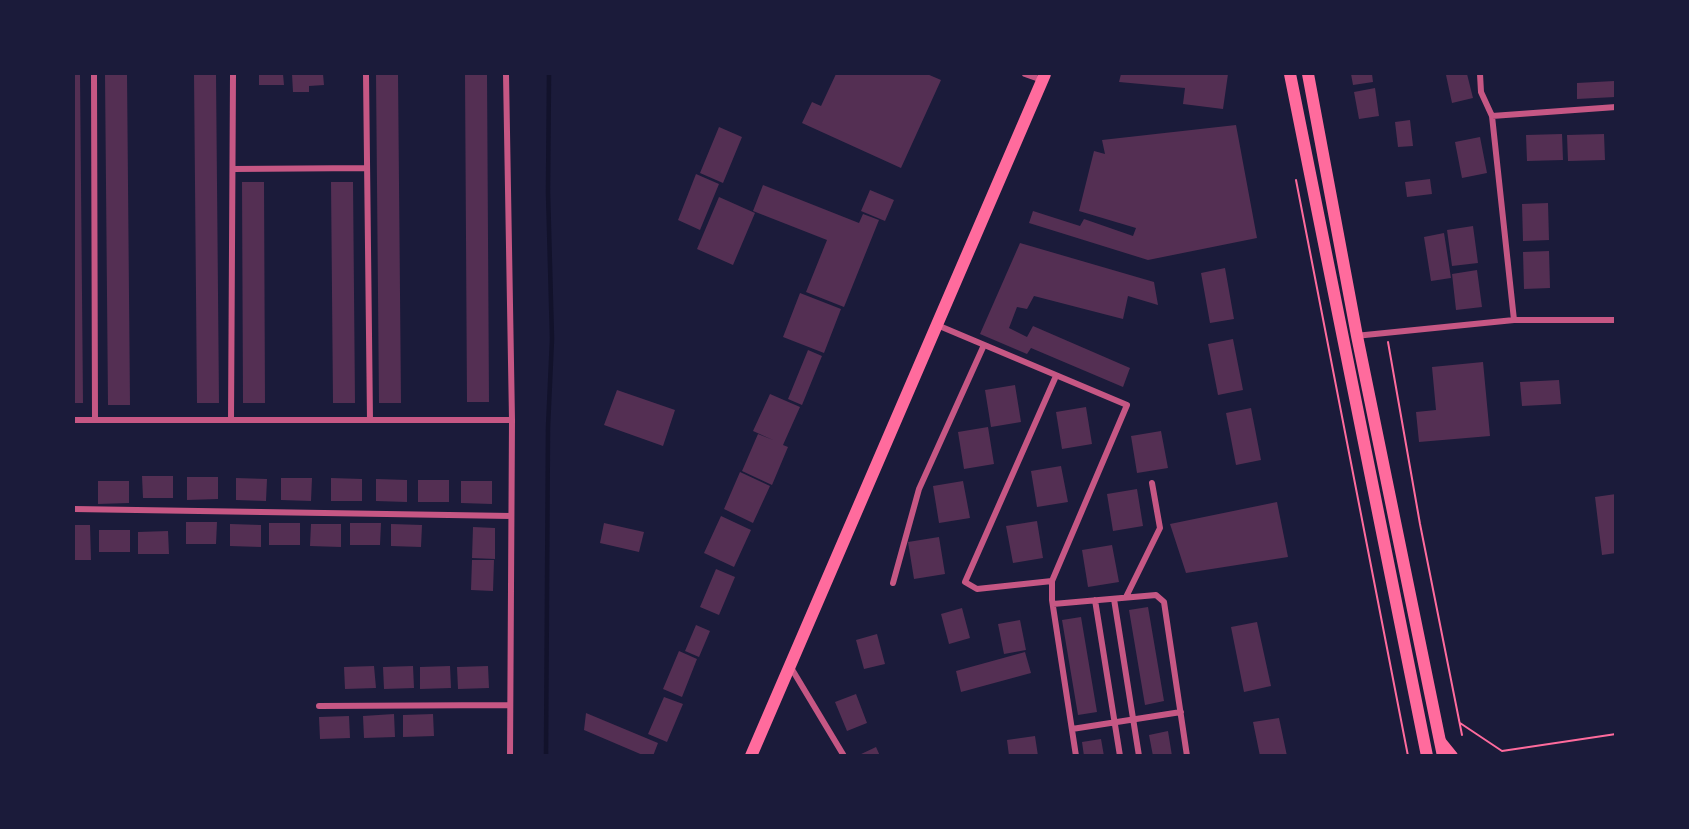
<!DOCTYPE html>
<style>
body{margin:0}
#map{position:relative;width:1689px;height:829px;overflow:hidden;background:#1b1b3a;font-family:"Times New Roman",serif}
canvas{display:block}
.frame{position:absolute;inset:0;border:75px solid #1b1b3a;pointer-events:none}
</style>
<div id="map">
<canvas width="1689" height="829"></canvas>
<div class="frame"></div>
</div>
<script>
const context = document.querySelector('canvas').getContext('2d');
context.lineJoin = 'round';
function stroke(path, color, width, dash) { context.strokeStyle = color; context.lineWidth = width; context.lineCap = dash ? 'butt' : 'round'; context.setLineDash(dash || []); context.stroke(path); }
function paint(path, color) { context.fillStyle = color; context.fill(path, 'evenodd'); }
stroke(new Path2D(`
 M546 756 548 427 552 339 548 192 549 74`), '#12122b', 4.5);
paint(new Path2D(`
 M74 74H80L83 403H74Z
 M105 74H127L130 405H108Z
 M194 74H216L219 403H197Z
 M259 74H283L284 85H259Z
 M292 74H323L324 85 309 86V92H293Z
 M376 74H398L401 403H379Z
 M465 74H487L489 402H467Z
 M836 74H927L941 80 901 168 802 123 812 102 821 106Z
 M1121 74H1228L1223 109 1183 104 1185 88 1119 82Z
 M1351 74H1372L1373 82 1353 85Z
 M1453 74H1467L1473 98 1452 103 1446 75Z
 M1614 81 1615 97 1577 99V83Z
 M1375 88 1379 116 1359 119 1354 92Z
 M1410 120 1413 146 1398 147 1395 122Z
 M1236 125 1257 238 1148 260 1029 223 1033 211 1080 226 1084 219 1133 236 1136 228 1079 211 1094 151 1105 154 1102 140Z
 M719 127 742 137 723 183 700 173Z
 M1562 134 1563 160 1527 161 1526 135Z
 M1604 134 1605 160 1568 161 1567 135Z
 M1480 137 1487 173 1462 178 1455 142Z
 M696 174 719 184 700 230 678 220Z
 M1430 179 1432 194 1407 197 1405 182Z
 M242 182H264L265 403H243Z
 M331 182H353L355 403H333Z
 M763 185 859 223 863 214 879 220 844 307 806 292 827 240 753 211Z
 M870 190 894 200 885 221 861 211Z
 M719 197 755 213 733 265 697 249Z
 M1548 203 1549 240 1523 241 1522 204Z
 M1473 226 1478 263 1452 266 1447 230Z
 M1444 233 1451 278 1431 281 1424 237Z
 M1020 243 1154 282 1158 305 1128 296 1123 319 1034 296 1027 309 1017 307 1009 328 1027 337 1033 326 1130 368 1123 387 1031 348 1027 354 980 334Z
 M1549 251 1550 288 1524 289 1523 252Z
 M1225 268 1234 319 1210 323 1201 273Z
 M1477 270 1482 307 1456 310 1452 274Z
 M800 293 841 309 824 353 783 337Z
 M1233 339 1243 390 1218 395 1208 344Z
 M808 350 822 356 802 405 788 399Z
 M1483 362 1490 436 1419 442 1416 412 1436 410 1432 367Z
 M1559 380 1561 404 1522 406 1520 382Z
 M1015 385 1021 422 991 427 985 390Z
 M617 390 675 410 663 446 604 425Z
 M770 394 800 407 783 445 788 447 772 485 742 471 758 434 773 440 753 431Z
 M1086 407 1092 444 1062 449 1056 412Z
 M1251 408 1261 460 1236 465 1226 413Z
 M988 427 994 464 964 469 958 432Z
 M1161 431 1168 468 1137 473 1131 436Z
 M1061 466 1068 502 1037 507 1031 471Z
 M740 472 770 486 753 523 724 509Z
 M142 476H173V498H143Z
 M187 477H218V499L187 500Z
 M236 478 267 479 266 501 236 500Z
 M281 478H312L311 501 281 500Z
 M331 478 362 479V501H331Z
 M376 479 407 480V502L376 501Z
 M418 480H449V502H418Z
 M98 481H129V503L98 504Z
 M461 481H492V504L461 503Z
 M963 481 970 518 939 523 933 486Z
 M1137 489 1143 526 1113 531 1107 494Z
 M1616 494V553L1602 555 1595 497Z
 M1277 502 1288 557 1186 573 1170 524Z
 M721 516 751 530 734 567 704 553Z
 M1037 521 1043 558 1013 563 1006 526Z
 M186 522H217L216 544H186Z
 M269 523H300V545H269Z
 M350 523H381L380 545H350Z
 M604 523 644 532 639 552 600 543Z
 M230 524 261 525V547L230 546Z
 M311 524H341V547L310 546Z
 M391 524 422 525 421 547 391 546Z
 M74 525H90L91 560H74Z
 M473 527 495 528V559L472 558Z
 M99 530H130V552H99Z
 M168 531 169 554H138V532Z
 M939 537 945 574 914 579 908 542Z
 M1112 545 1119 582 1088 587 1082 550Z
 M472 560H494L493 591 471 590Z
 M716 569 735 577 719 615 700 607Z
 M1148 607 1164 701 1145 705 1129 610Z
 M962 608 970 638 949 644 941 614Z
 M1081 617 1097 712 1078 715 1062 620Z
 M1020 620 1026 650 1004 654 998 624Z
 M1257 622 1271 686 1244 692 1231 627Z
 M696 625 710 631 699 657 685 651Z
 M877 634 885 664 864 669 856 640Z
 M679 651 697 659 682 697 663 689Z
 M1025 652 1031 673 961 692 956 671Z
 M374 666 376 688 345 689 344 667Z
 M413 666 414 688 384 689 383 667Z
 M450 666 451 688 420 689V667Z
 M488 666 489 688 458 689 457 667Z
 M856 694 867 723 847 731 835 702Z
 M664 697 683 704 667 742 648 734Z
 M586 713 658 743 653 756H645L584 730Z
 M394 714 395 737 364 738 363 716Z
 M433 714 434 736 403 737V715Z
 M349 716 350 738 320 739 319 717Z
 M1279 718 1287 756H1260L1253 722Z
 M1168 731 1172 756H1153L1149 735Z
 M1035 736 1038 756H1009L1007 740Z
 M1101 739 1104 756H1084L1082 742Z
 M876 747 880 756H857Z`), '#542f53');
stroke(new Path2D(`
 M1296 180 1408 756
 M1388 342 1420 524 1462 735
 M1460 723 1502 751 1616 734`), '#ff6b9d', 2);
stroke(new Path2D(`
 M94 74 95 420
 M366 74 370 420
 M506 74 512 420 510 756
 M1025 74 1042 80
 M1480 74 1481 92 1492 116 1514 320
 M1492 116 1616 107
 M233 169 367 168
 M937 325 1127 405 1052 581V600L1076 756
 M1355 336 1514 320H1616
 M74 420H512
 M231 420 233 74
 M74 509 511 516
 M1052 581 977 589 965 582 1056 376
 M893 583 919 489 984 345
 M1126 597 1160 528 1152 483
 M1114 599 1139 756
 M1095 600 1120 756
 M1053 604 1156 595 1164 602 1187 756
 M790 666 844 756
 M319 706 510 705
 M1072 729 1181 712`), '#c65784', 6);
stroke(new Path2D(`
 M1440 740 1453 756`), '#ff6b9d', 10);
stroke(new Path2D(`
 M1290 74 1427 756
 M1308 74 1357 336 1443 756
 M751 756 1045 74`), '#ff6b9d', 12);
</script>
